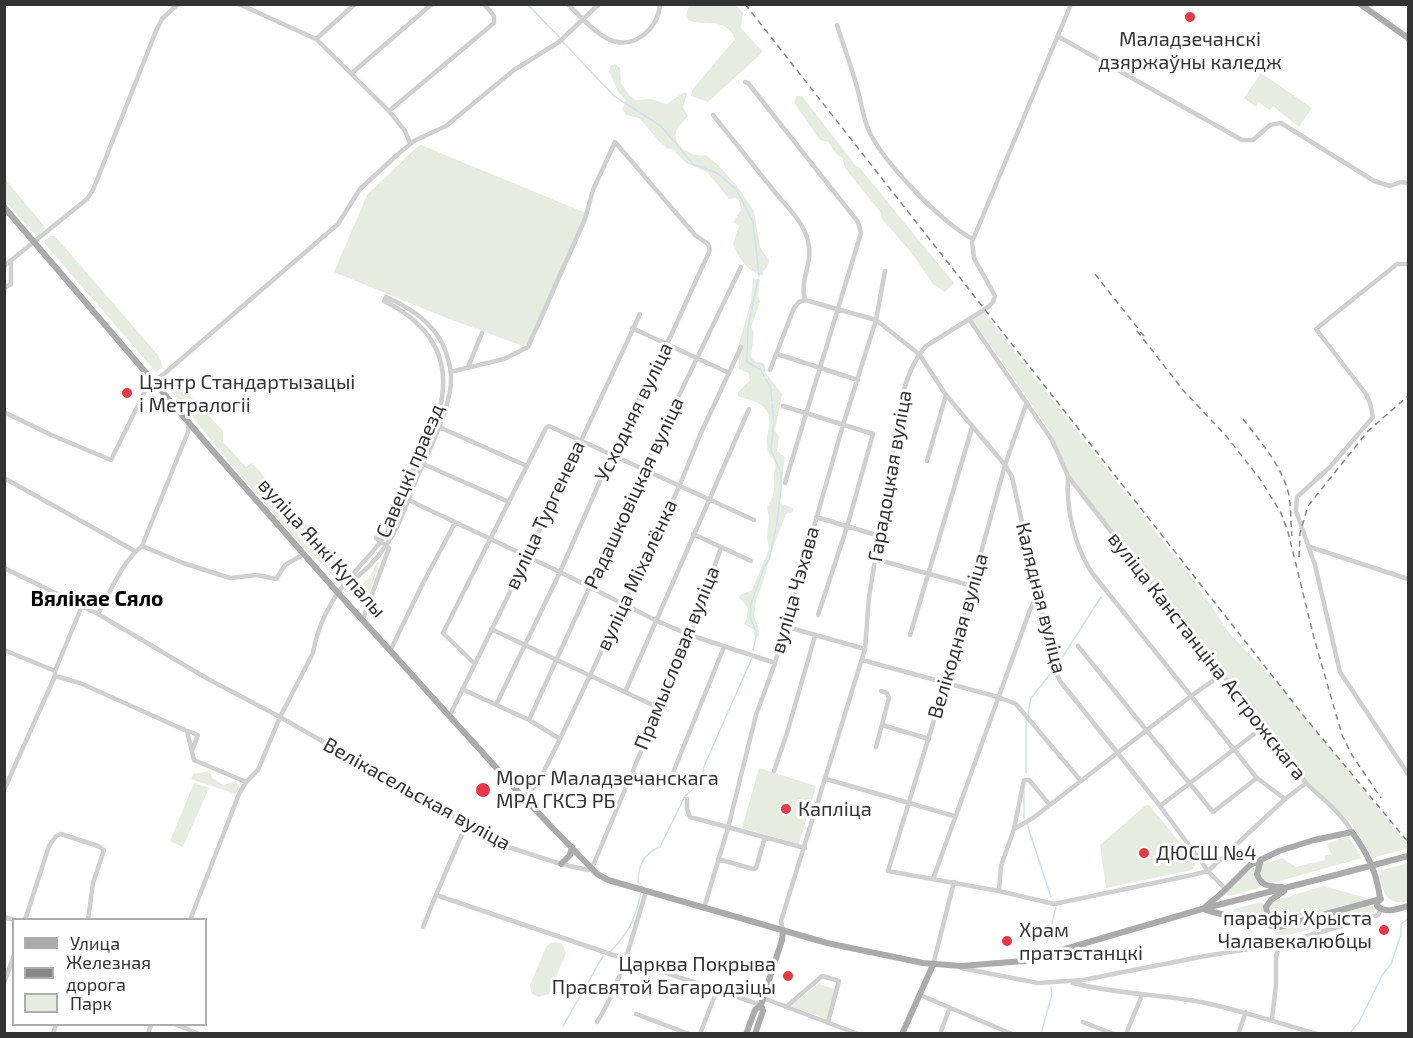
<!DOCTYPE html>
<meta charset="utf-8">
<style>
body{margin:0}
#map{position:relative;width:1413px;height:1038px;overflow:hidden;background:#fff;font-family:"Exo 2",sans-serif}
canvas{display:block}
.frame{position:absolute;inset:0;border:6px solid #333;pointer-events:none}
.legend{position:absolute;left:12px;top:918px;width:195px;height:108px;box-sizing:border-box;background:#fff;border:2px solid #adadad;margin:0;padding:8px 10px;list-style:none;font-size:18px;color:#333}
.legend li{display:flex;align-items:center;gap:12px;height:30px}
.legend b{width:30px;border:2px solid #adadad}
</style>
<div id="map">
<canvas width="1413" height="1038"></canvas>
<div class="frame"></div>
<ul class="legend">
<li><b style="height:8px;background:#ababab"></b>Улица</li>
<li><b style="height:8px;background:#888"></b>Железная дорога</li>
<li><b style="height:16px;background:#e6ecdf"></b>Парк</li>
</ul>
</div>
<script>
const context = document.querySelector('canvas').getContext('2d');
context.lineJoin = 'round';
function paint(path, color) { context.fillStyle = color; context.fill(path, 'evenodd'); }
function stroke(path, color, width, dash) { context.strokeStyle = color; context.lineWidth = width; context.lineCap = dash ? 'butt' : 'round'; context.setLineDash(dash || []); context.stroke(path); }
function write(font, color, halo, rows, align = 'center') {
  context.font = font + ' "Exo 2",sans-serif'; context.lineWidth = 6; context.setLineDash([]); context.textBaseline = 'middle'; context.strokeStyle = halo; context.fillStyle = color; for (const [text, x, y, turn = 0] of rows) {
    context.save(); context.translate(x, y); context.rotate((+turn || 0) * Math.PI / 180); context.textAlign = isNaN(turn) ? turn : align; if (halo) context.strokeText(text, 0, 0); context.fillText(text, 0, 0); context.restore();
  }
}
paint(new Path2D(`
 M689 5H736L743 13 741 28 763 52 708 102 691 96 692 90 735 39C726 16 705 27 688 20L686 15Z
 M615 64 620 68 621 83 630 96 636 100 651 99 667 104 684 92 687 94 683 107 688 116C684 121 678 125 676 132 672 147 694 158 706 155L719 166 737 186 754 211 760 247 769 261 767 267 763 272V275C748 273 738 257 733 244L739 226 733 222 741 210 739 200 736 198 729 199 707 172 686 163 673 150 667 148 659 141 639 118 626 115 622 109 626 100 619 93 609 72 611 65Z
 M1261 73 1312 108 1299 127 1273 106 1270 110 1259 103 1256 107 1244 98Z
 M797 96H802L856 166 859 167 954 283 945 292 933 284 910 251 882 219 881 213 845 168 842 157 837 155 828 142 820 140 795 104 794 101Z
 M421 145 586 213 528 343 523 346 444 317 334 272 367 195 417 147Z
 M4 178 45 227 40 234 36 235 32 232 4 199Z
 M50 236H55L158 355 163 367 156 372 45 244V240Z
 M753 278 760 280 758 295 760 302 751 327 754 332 751 357 756 362 763 363 765 366V372L782 394 775 431 779 436 777 451 785 457C782 473 783 488 779 503L793 508V512L786 514 772 550 762 586 756 599 754 617 758 626 759 636 755 638 753 629 744 624 747 618 748 608 739 598 740 595 752 590 769 549 767 538 769 517 767 507C777 492 773 488 774 472 775 469 776 467 775 463 772 457 767 453 767 446 765 434 774 423 766 410 761 401 747 400 738 396V392L750 380 748 373 739 369 738 347 751 301Z
 M983 311 1191 577 1230 634 1276 682 1408 845V848L1372 858 1350 821 1305 780 1070 475 1052 435 1025 394 971 318Z
 M171 377H173L223 431V442L246 467 252 463 295 510 339 565 351 584 360 586 363 585 365 581 369 579 377 562 379 563 370 591 364 601H358L352 593 347 592 322 563 308 553 229 462 168 387 165 383Z
 M759 768 816 786 799 844 742 828Z
 M210 771 212 778 223 785 218 787 236 781 239 787 236 794 191 779 193 774Z
 M194 783 209 788 183 847 170 841Z
 M1146 805H1149L1194 860 1195 866 1192 870 1106 888 1100 845Z
 M1348 836 1362 858 1272 883 1264 881 1259 875 1262 864 1282 858 1296 867 1325 860 1324 856 1331 854 1327 844Z
 M1408 863V901C1385 907 1382 889 1379 871Z
 M1254 867 1255 878 1260 886 1259 888 1229 896 1226 893 1247 871Z
 M1323 886 1367 898 1368 901 1283 923 1271 918 1269 907 1274 901Z
 M1261 902 1265 904 1263 914 1270 924 1232 914 1234 909Z
 M1373 904 1374 912 1277 938 1274 930Z
 M556 942 562 944 566 953 549 994 539 997 532 994 530 985 546 947 550 943Z
 M819 984 835 989 827 1019 790 1006Z`), '#e6ecdf');
stroke(new Path2D(`
 M527 4 560 38
 M563 42 614 96 661 126 693 164 717 173 736 189 753 222 759 276
 M758 280 748 327 747 362 761 370 764 376
 M766 379 771 389 772 401
 M753 650 757 633 750 617 751 604 764 567 769 560 777 523 781 489V473L771 450 774 423 772 404
 M1056 667 1101 597
 M1028 714 1031 698 1051 673
 M1026 721V773
 M1024 791V818
 M1027 824 1051 897
 M642 888V886L638 882C638 865 644 853 660 847L685 796 700 783 705 764 752 658
 M1047 943 1056 907
 M609 953C630 931 634 922 641 893
 M563 1026 603 956
 M1041 1034 1052 994 1051 987
 M1349 1034 1359 1022 1383 974 1391 964 1401 934V924L1408 919`), '#cfe2ee', 1.5);
stroke(new Path2D(`
 M239 4 316 39 389 111 405 131 410 143
 M568 4C587 23 613 57 642 36 653 28 659 18 660 4
 M837 25C844 47 852 68 858 91 861 102 863 115 867 126 878 157 943 225 973 239
 M1059 37 1242 140H1253L1270 125 1281 123 1374 181 1390 186 1401 182 1408 183
 M316 39 355 4
 M352 73 432 4
 M745 82 748 83 858 222 861 233 785 483
 M389 111 494 23V16L484 4
 M713 115C733 140 754 166 774 191 786 206 804 222 808 241 814 262 799 280 805 300
 M1408 264H1397L1316 329 1366 394 1370 403 1373 417 1331 466 1297 497 1296 511 1315 565 1340 672 1408 774
 M4 266 87 199 93 190 156 31 162 19 178 4
 M4 288 11 284V261
 M805 300 876 320 919 354 946 395 1005 465 1012 477 1055 670 1060 681 1160 806 1208 871 1226 890
 M969 319 1052 440 1068 476 1306 783C1321 798 1342 813 1352 832
 M632 328 729 373
 M777 354 858 380
 M468 367 482 333
 M770 370 794 308 799 302 805 300
 M450 372 504 359 528 347 585 219 593 190 615 142 695 235 708 244 710 250 667 344 611 456 560 572 496 705
 M1027 402 1005 465 945 684 888 871 999 891 1054 904 1192 875 1208 871 1285 799 1306 783
 M783 406 873 434 847 527 818 615
 M4 412 49 434 111 460 148 385 165 373 338 224 360 189 397 155 414 141 446 126 514 70 559 42 599 4
 M439 427 527 466
 M927 461 946 395
 M421 463 509 502
 M1068 476C1066 510 1074 545 1092 573L1257 778 1285 799
 M4 478 135 551
 M398 495 560 572 657 621 690 635 775 663
 M816 517 880 536
 M693 534 751 561
 M142 546 183 563 230 578 257 575 276 579 285 565 304 554
 M1310 547 1408 579
 M875 559 973 586
 M4 568 98 614 208 679 280 717 505 846 561 864 588 870 592 868 690 635 721 548
 M348 583C363 574 377 559 387 544 399 527 406 505 414 485 426 455 444 424 450 391 452 381 451 369 448 359 440 327 415 310 386 297
 M98 614C111 591 121 563 142 546L188 432 189 423
 M363 619 389 548 376 538
 M784 626 865 649
 M491 629 659 708
 M910 635 972 428
 M1078 646 1213 812 1257 778
 M391 649 423 583 455 523
 M4 650 55 671
 M862 660 998 697 1016 704 1081 781
 M474 663 443 633 546 428 549 426 754 520
 M55 676 80 683 187 731 194 760 246 782
 M462 689 529 720 560 739
 M625 692 749 409
 M450 715 527 557 640 314
 M529 720 643 470 741 267
 M882 725 929 739
 M188 731 198 735 192 751
 M876 747 889 698 887 693 881 691
 M774 771 787 733 815 636
 M826 779 954 816
 M668 785 724 647
 M4 790 55 676V671L82 606
 M523 797 537 785 560 739 679 487 700 435 741 347
 M687 799V809L690 817 805 848
 M1160 806 1262 728
 M466 825 436 895 761 1005
 M1014 829 1024 780H1029L1050 805
 M718 859 753 869 756 868 765 837
 M933 879 1030 610 1037 595
 M999 891 1001 866 1014 829 1033 818 1191 696 1221 675
 M704 908 728 828 756 715 775 663 843 425 876 320 885 271
 M4 917 14 920
 M25 920 49 846 56 836 61 834 98 846 104 850 93 883 88 920
 M190 920 239 794 246 782 258 770 280 717 313 653C318 623 334 595 354 573 365 559 378 548 387 532L441 403C451 354 426 322 384 301L386 297
 M423 927 436 895
 M783 931 781 921 865 649 869 597 902 397C907 378 913 361 926 346L987 308 993 302 995 296 974 258 972 242 1071 4
 M933 965 954 882
 M961 968 1038 983 1083 980 1205 956 1280 944 1378 915 1381 910
 M4 983 14 955
 M1073 983C1115 994 1158 994 1201 1002 1240 1010 1278 1023 1317 1034
 M920 995 1012 1034
 M763 998 858 1034
 M786 1007 822 976 839 981 828 1022
 M636 1014 689 1034
 M1272 1019 1276 984V957L1280 944
 M597 1022C622 983 632 935 646 892
 M1083 1022 1113 1034
 M175 1024 199 1034
 M53 1034 56 1024
 M148 1034 151 1024
 M700 1034 717 990
 M940 1034 950 1007
 M1126 1034 1142 995
 M1238 1034 1246 1012`), '#d0d0d0', 4.5);
stroke(new Path2D(`
 M1360 4 1408 38
 M4 207 213 451 338 593 521 795 597 874 608 880 827 943 923 963 961 966 1024 961 1202 909 1324 878
 M1261 860 1257 874C1261 887 1271 886 1282 887
 M561 864 570 855 572 847
 M1378 901 1377 906C1386 914 1398 909 1408 906
 M1205 907 1223 892 1250 865 1279 851 1314 840 1352 832C1367 852 1378 875 1380 900
 M1206 910 1251 922 1279 927 1381 899
 M1276 926 1268 918 1266 907 1271 900 1284 891
 M746 1034 755 1010 761 1005
 M755 1034 763 1011 761 1005 782 940 783 931
 M902 1034 933 965`), '#ababab', 6);
stroke(new Path2D(`
 M745 4 1303 715 1408 842
 M1095 274 1144 336
 M1137 331 1183 390 1227 437 1260 479 1281 513 1288 532 1314 638 1342 735 1352 755 1381 798
 M1243 419C1259 440 1277 460 1286 485 1292 501 1290 519 1292 536
 M1299 557 1300 533 1308 506 1368 431 1408 396`), '#888', 1.5, [6, 4.5]);
stroke(new Path2D(`
 M1324 878 1408 856`), '#ababab', 6);
for (const [x, y, r, color] of [
 [1190,17,6,"#e63946"],
 [127,393,6,"#e63946"],
 [483,790,8,"#e63946"],
 [786,809,6,"#e63946"],
 [1144,853,6,"#e63946"],
 [1384,930,6,"#e63946"],
 [1007,941,6,"#e63946"],
 [788,976,6,"#e63946"]
]) { const dot = new Path2D(); dot.arc(x, y, r, 0, 2 * Math.PI); context.fillStyle = color; context.fill(dot); stroke(dot, '#fff', 2); }
write('20px', '#333', '#fff', [
 ["Маладзечанскі",1190,39,"center"],
 ["дзяржаўны каледж",1190,62,"center"],
 ["Цэнтр Стандартызацыі",139,382],
 ["і Метралогіі",139,405],
 ["Морг Маладзечанскага",496,778],
 ["МРА ГКСЭ РБ",496,801],
 ["Капліца",798,809],
 ["ДЮСШ №4",1156,853],
 ["парафія Хрыста",1372,918,"right"],
 ["Чалавекалюбцы",1372,941,"right"],
 ["Храм",1019,930],
 ["пратэстанцкі",1019,953],
 ["Царква Покрыва",776,964,"right"],
 ["Прасвятой Багародзіцы",776,987,"right"]
], 'left');
write('20px', '#333', '#fff', [
 ["Усходняя вуліца",634,412,-64],
 ["Савецкі праезд",410,471,-67],
 ["Гарадоцкая вуліца",890,476,-80],
 ["Радашковіцкая вуліца",634,493,-65],
 ["вуліца Тургенева",545,515,-65],
 ["вуліца Янкі Купалы",322,548,48],
 ["вуліца Міхалёнка",637,575,-65],
 ["вуліца Чэхава",795,590,-74],
 ["Калядная вуліца",1041,598,76],
 ["Велікодная вуліца",958,636,-74],
 ["вуліца Канстанціна Астрожскага",1207,656,52],
 ["Прамысловая вуліца",677,658,-68],
 ["Велікасельская вуліца",417,794,29]
]);
write('bold 21px', '#000', '#fff', [
 ["Вялікае Сяло",97,599]
]);
</script>
